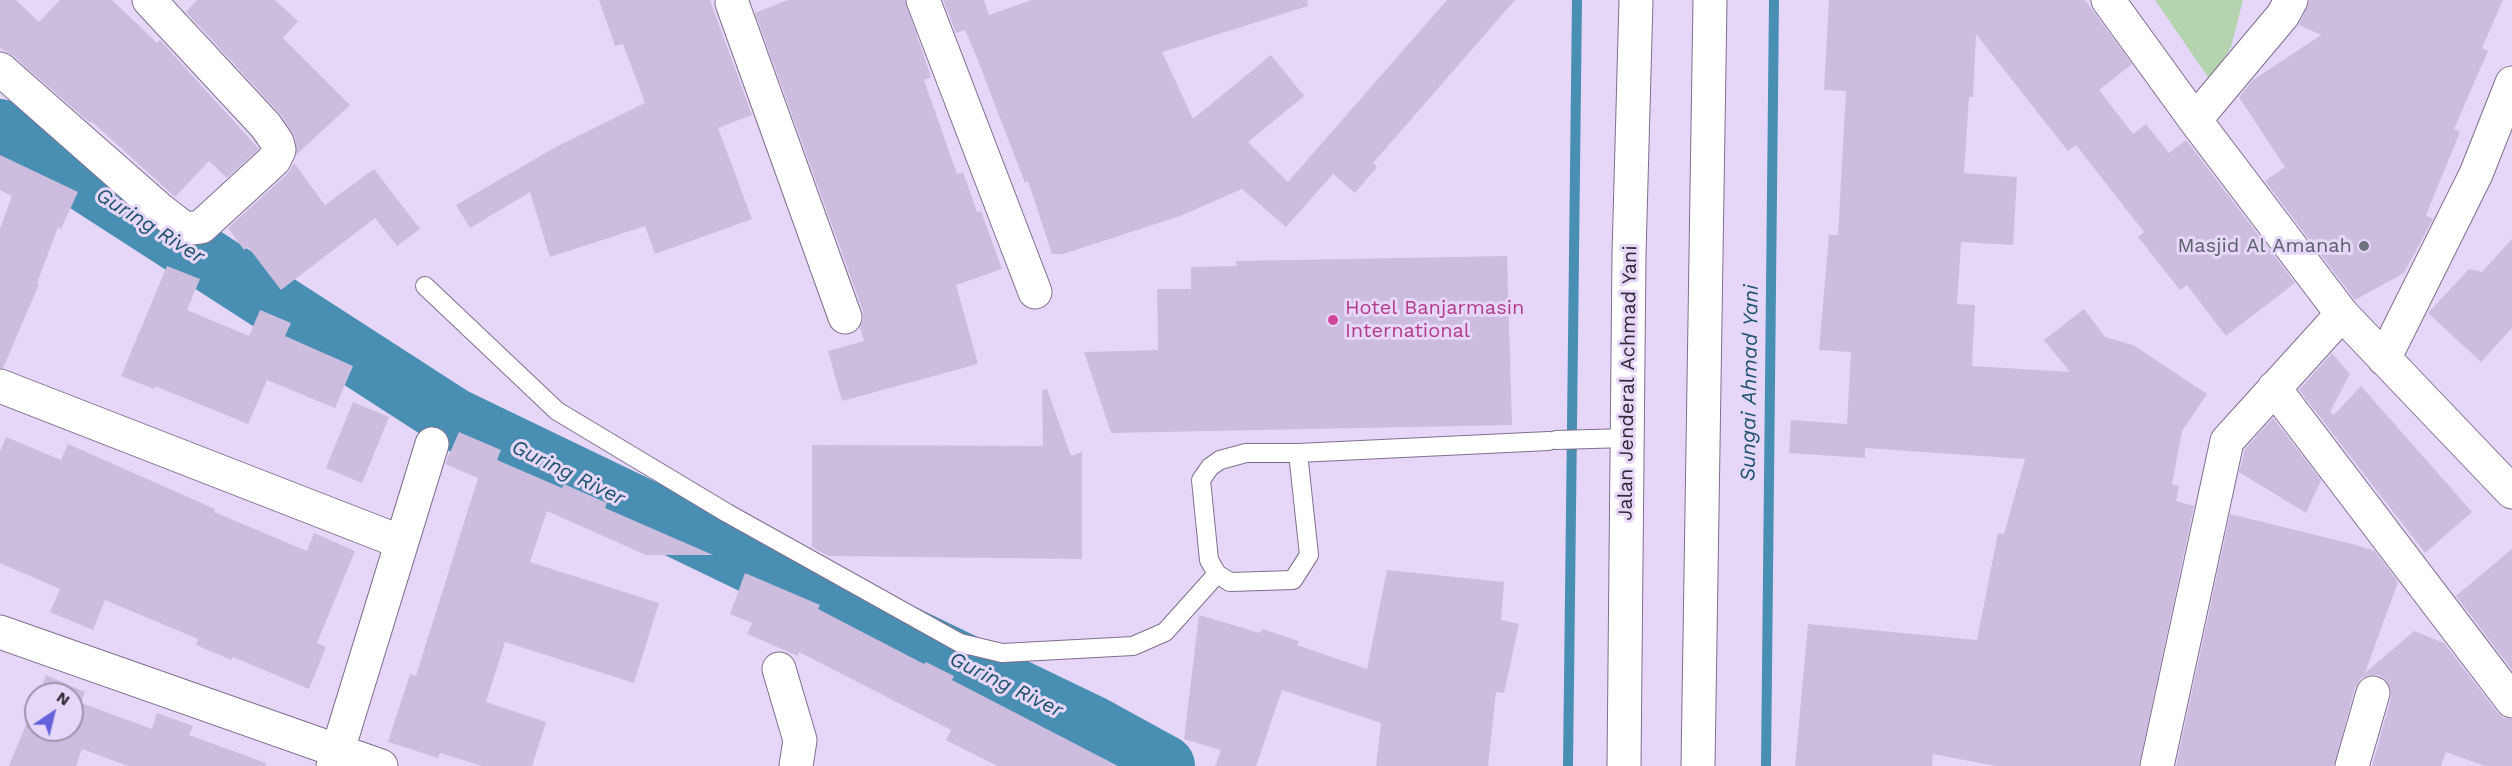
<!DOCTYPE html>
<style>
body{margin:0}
#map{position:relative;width:2512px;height:766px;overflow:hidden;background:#e6d7f9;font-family:"Work Sans",sans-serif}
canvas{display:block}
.north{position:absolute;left:24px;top:682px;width:60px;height:60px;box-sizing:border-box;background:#e6d7f9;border:2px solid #9e92ac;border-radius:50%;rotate:35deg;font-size:16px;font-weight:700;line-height:24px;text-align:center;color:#312b38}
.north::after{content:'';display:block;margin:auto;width:21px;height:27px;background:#6662db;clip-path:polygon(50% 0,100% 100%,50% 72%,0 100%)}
</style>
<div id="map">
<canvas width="2512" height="766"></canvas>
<div class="north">N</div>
</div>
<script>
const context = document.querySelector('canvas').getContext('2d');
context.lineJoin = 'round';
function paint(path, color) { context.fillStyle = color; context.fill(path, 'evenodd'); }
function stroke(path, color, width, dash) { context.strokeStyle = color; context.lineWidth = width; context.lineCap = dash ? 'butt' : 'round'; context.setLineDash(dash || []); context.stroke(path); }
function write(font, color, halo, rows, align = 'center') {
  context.font = font + ' "Work Sans",sans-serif'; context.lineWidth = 6; context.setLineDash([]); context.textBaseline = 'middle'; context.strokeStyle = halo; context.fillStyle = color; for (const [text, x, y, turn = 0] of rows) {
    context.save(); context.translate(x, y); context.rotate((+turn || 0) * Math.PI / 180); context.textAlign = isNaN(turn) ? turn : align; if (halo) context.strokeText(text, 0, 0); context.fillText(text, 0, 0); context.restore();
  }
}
paint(new Path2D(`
 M2155 0H2243L2231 47 2210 80Z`), '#b4d4b0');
stroke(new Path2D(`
 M1568 766 1577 0
 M1766 766 1774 0`), '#498fb4', 10);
stroke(new Path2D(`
 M0 130 45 155 454 419 1093 727 1164 766`), '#498fb4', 62);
paint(new Path2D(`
 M0 0H16L39 22 60 0H112L157 43 160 40 259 149 227 178 209 161 175 197 91 121 90 123 12 55 0 48Z
 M197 0H275L298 21 283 38 350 105 296 155 295 137 281 115 186 12Z
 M599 0H710L752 115 718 128 752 219 655 254 645 226 550 257 530 192 470 228 456 205 554 148 645 103 623 44 615 46Z
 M788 0H905L931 77 924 80 957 174 963 172 977 212 981 211 1002 269 956 285 978 364 842 401 828 351 864 341 860 328 863 320V311L755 13Z
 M943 0H984L989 15 1032 0H1307L1308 6 1162 52 1193 119 1271 55 1304 96 1248 142 1288 182 1447 0H1515L1373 163 1377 167 1355 193 1333 174 1286 227 1242 189 1180 216 1063 254H1052L1028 181 1025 183 977 58 965 30 956 33Z
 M1829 0H2085L2132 64 2099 90 2133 134 2146 124 2169 153 2186 140 2295 283 2226 336 2187 285 2180 290 2138 237 2144 232 2076 145 2068 151 1976 34 1973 97H1969L1964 173 2017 177 2013 245 1961 242 1957 304 1975 305 1972 366 2070 372 2044 340 2084 309 2105 337 2133 345 2207 394 2182 431 2172 484 2179 486 2176 501 2194 506 2139 766H1996L1933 754 1932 766H1795L1808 624 1977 640 1998 533 2004 534 2025 459 1865 448V458L1789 453 1791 420 1847 424 1851 352 1819 350 1829 235H1838L1846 91 1824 90Z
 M2310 0H2503L2482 48 2488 51 2454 129 2460 132 2426 215 2433 219 2404 273 2355 300 2265 181 2285 167 2239 97 2253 80 2321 35 2299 25Z
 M0 155 78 192 61 229 58 227 37 283 39 284 3 368H0V229L12 196 0 190Z
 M294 163 325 205 374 169 420 229 397 246 375 218 281 290 248 247 244 250 228 228 287 174Z
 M2512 239V328L2481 362 2428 313 2469 269 2482 272Z
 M1507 256 1512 425 1111 433 1084 352 1158 350 1157 289H1191V267L1237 266 1236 261Z
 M167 266 200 279 187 310 249 336 260 310 291 323 285 336 353 366 335 408 267 380 248 424 155 386 154 389 121 376Z
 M2332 353 2350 374 2330 412 2334 415 2361 386 2472 512 2425 553 2299 390Z
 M1047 389 1071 456 1082 452V559L828 556 812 547V445L1043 446 1042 390Z
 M353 402 389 417 362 483 326 468Z
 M2273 418 2321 480 2306 513 2239 472 2245 449Z
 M459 432 501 450 497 460 562 488 564 484 607 503 605 508 713 555H646L547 511 530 562 659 603 634 683 505 642 486 702 546 722 532 766H482L440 753 438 758 388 742 410 674 416 676 478 478 445 464Z
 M6 437 61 460 68 444 215 509 214 512 307 551 314 533 355 551 317 643 326 647 309 689 233 657 231 660 196 645 198 639 105 600 93 630 50 612 60 589 0 563V452Z
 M2230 514 2356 545 2375 551 2398 582 2365 673 2414 631 2444 643 2497 712 2504 718 2512 719V766H2485L2446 752 2441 766H2372L2391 698V689L2386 680 2379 675H2369L2360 679 2355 688 2334 766H2176Z
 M2512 549V670L2456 596Z
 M1387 570 1504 582 1501 620 1519 624 1504 693 1496 692 1488 766H1376L1381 723 1282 690 1256 766H1215L1221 750 1184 739 1199 615 1260 633 1262 629 1299 641 1297 645 1367 669Z
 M745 573 820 605 818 609 924 664 926 662 954 676 952 680 1118 766H997L946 740 951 730 799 652 798 656 747 634 752 623 730 614Z
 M46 675 85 692 81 703 152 729 157 713 193 726 189 735 266 763 265 766H128L82 749 76 766H9L36 700V730H72V694H39Z`), '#ccbdde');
const service = new Path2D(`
 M425 286 557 411 727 513 960 643 1002 653 1133 646 1165 632 1217 574
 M1556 440 1628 438
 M1246 453H1298L1309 555 1293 580 1230 582 1217 574 1209 560 1201 480 1210 467 1220 460Z
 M1298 453 1549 441`);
const minor = new Path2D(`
 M923 0 1035 292
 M2108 0 2195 120 2342 314 2512 492
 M732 3 845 317
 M0 69 158 208 185 229 201 227 274 160 279 150 277 142 266 126 149 0
 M2195 120 2283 15 2291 0
 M2384 359 2476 174 2512 83
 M0 386 401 542
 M2274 388 2512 701
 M0 632 381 766
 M779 669 800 740 796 766
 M333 766 432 444
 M2157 766 2227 441 2342 314
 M2352 766 2373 693`);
const trunk = new Path2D(`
 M1624 766 1629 254 1636 0
 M1698 766 1710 0`);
stroke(service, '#7e708e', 20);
stroke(minor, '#7e708e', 35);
stroke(trunk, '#7e708e', 35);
stroke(service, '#fff', 18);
stroke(minor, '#fff', 33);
stroke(trunk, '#fff', 33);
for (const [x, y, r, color] of [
 [2364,246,6,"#6b7280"],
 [1333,320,6,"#d1479c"]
]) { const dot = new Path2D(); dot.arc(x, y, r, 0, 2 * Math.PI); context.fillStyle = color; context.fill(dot); stroke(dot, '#e6d7f9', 2); }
write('20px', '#5b616d', '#e6d7f9', [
 ["Masjid Al Amanah",2352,246]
], 'right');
write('20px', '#b23c85', '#e6d7f9', [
 ["Hotel Banjarmasin",1345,308],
 ["International",1345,331]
], 'left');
write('20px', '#312b38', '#e6d7f9', [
 ["Jalan Jenderal Achmad Yani",1628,383,-89]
]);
write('italic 21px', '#1d536e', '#e6d7f9', [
 ["Guring River",150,226,32],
 ["Sungai Ahmad Yani",1750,383,-89],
 ["Guring River",568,473,26],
 ["Guring River",1006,685,26]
]);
</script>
